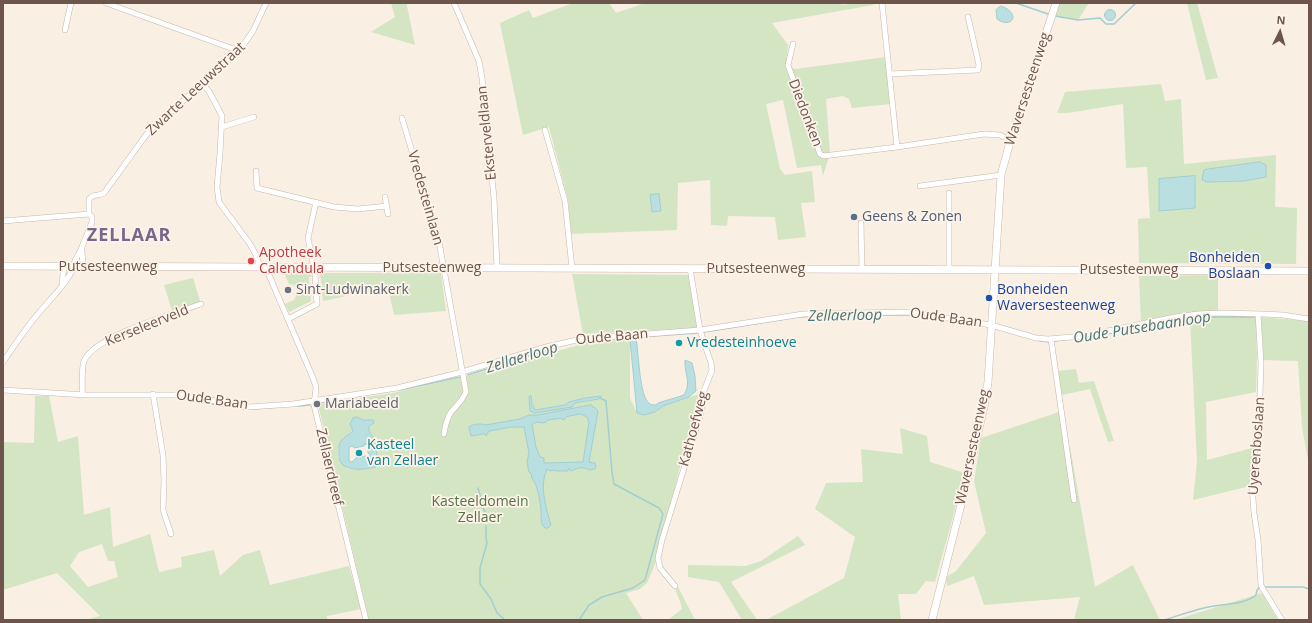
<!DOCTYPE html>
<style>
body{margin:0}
#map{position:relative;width:1312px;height:623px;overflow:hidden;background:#f9efe3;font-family:"Open Sans",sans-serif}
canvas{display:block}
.frame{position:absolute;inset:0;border:4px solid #6e554c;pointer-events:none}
.north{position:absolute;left:1260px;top:12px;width:40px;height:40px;-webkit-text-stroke:3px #fdf3e9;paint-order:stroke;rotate:5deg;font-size:11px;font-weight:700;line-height:16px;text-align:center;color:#6e554c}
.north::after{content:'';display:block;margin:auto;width:14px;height:18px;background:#6e554c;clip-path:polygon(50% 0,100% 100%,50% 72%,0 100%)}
</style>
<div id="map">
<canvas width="1312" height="623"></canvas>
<div class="frame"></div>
<div class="north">N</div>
</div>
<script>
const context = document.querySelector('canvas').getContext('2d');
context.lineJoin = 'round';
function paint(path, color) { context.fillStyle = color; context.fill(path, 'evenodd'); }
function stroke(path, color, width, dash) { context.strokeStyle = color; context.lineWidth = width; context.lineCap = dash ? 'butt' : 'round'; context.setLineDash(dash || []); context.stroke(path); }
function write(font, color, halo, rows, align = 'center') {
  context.font = font + ' "Open Sans",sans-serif'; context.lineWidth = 3.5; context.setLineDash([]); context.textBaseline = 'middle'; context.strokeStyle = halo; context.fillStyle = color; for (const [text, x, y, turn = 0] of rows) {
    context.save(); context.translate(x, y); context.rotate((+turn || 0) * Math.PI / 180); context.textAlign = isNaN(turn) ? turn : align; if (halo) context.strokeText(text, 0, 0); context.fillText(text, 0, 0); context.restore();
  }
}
paint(new Path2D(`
 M391 3H407V6L415 45 371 32 395 17Z
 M573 3H609L616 13 645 3H841L842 5 853 3H873V5L772 23 788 45 786 66 795 69 886 57 890 104 852 108 849 99 843 96 826 99 830 153 823 176 821 165 797 168 783 100 766 104 780 169 785 175 812 171 815 202 801 203 806 237 778 240 775 217 728 216 727 226 711 225 710 180 678 183 677 230 571 234 568 200 549 127 523 135 500 23 529 10 533 18Z
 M1060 3H1089L1078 20 1055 16Z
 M1187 3H1197L1218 78 1206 80Z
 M1161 84 1165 101 1181 99 1184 164 1276 155 1275 207 1297 208 1296 264 1139 263 1138 219 1150 218 1147 167 1126 168 1123 104 1068 113H1057L1065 92ZM1266 177 1244 181 1207 182Z
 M287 272H312L313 275 309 278 311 301 289 312 285 304 294 300 298 292 294 285 289 284 285 275V273H287Z
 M320 273H441L446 311 394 315 388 287 323 301Z
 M572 274 689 275 698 328 583 334Z
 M1218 275V310L1141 322 1139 276Z
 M193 278 201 304 173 314 164 285Z
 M1215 314 1256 316 1257 360 1256 392 1206 402 1207 460 1252 448 1250 486 1193 500 1197 462 1190 318Z
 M1261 317 1309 321V466L1302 427 1298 361 1263 360Z
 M630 339V398L637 413 644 415 655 412 663 406 702 393 699 415 683 455 656 562 647 583 640 589 626 593 643 620H369L318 404 393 393 468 376 586 343ZM529 397H531L532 404 535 410 565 405 569 402 599 399 575 403 535 413 529 405ZM363 420H370L368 430 375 442 378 462 369 469H348L338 457V448L353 430V428Z
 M1076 369 1079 383 1094 381 1114 441 1108 442 1090 389 1062 395 1058 371Z
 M35 396H49L58 442 78 436 84 515 110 507 113 547 150 534 159 572 182 567 181 557 214 550 220 576 243 555 260 550 270 585 349 566 361 609 327 616V620H85L100 616 57 573 3 590 4 569 3 442 34 443ZM102 544 108 561H114L118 577 88 587 70 566 79 552Z
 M1059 412 1065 448 1070 447 1095 587 1133 565 1160 620H1074L1080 597 984 605 974 576 947 586 946 577 956 571 986 533 974 481 981 438Z
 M900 428 927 436 930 462 965 473 935 582 926 581 916 594H898L901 620H766L844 578 855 537 815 509 826 483 863 482 861 449 903 454Z
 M798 536 805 545 731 582 757 620H742L719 582 688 577V565L746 566 761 561Z
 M677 585 695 620H668L682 609 681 604 675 589Z
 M1262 593 1278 620H1175Z`), '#d4e5c4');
const water = new Path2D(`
 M1001 6C1022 13 1012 30 997 19L996 10Z
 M1104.5 15a5.5 5.5 0 1 1 11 0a5.5 5.5 0 1 1-11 0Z
 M1260 162 1266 165V177L1244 181 1207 182 1202 180 1204 170Z
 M1195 176V208L1159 211V179Z
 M659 194 661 211 652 212 650 195Z
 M636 339C639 352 639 398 650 404 652 405 654 405 656 405L658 403 684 395C692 382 684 374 685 360L692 363 695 376 696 391 689 397 663 406 655 412 644 415 637 413 630 340Z
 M531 396 532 404 535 410 565 405 569 402 585 398 601 396 599 399 575 403 572 407 535 413 530 411 529 397Z
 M591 405 595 408 598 411 589 462 595 463 596 467 595 469 589 470C582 466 578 468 571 471L570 469H568V471H556L553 470 550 471 547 469C539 486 546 508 551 525L548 528H545C539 522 542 517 541 510 540 502 538 484 532 479L531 473 529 472 527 462 529 453 524 427H512L489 431 486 436 484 433 483 434 471 436 469 427C473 424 481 423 485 425L520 419 529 415H538ZM581 414 587 417 589 422 583 462 544 463V458L540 457 536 447 532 425 536 422 544 423 548 420 562 418 563 420 565 419 566 417Z
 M357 417 363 420H373L374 423 369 426C368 432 372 435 375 441 376 445 378 463 376 467 363 470 337 473 339 453 339 449 338 445 341 441 344 437 349 435 353 431L350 424 353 418ZM364 444 368 445V453L370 454 369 457H367L366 456 357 457 352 462 349 461V447L353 446 354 448 364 446Z`);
paint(water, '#badfe0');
stroke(water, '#a2ced1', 1);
stroke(new Path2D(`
 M1016 3 1048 14
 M1055 16 1078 20 1100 18 1106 24H1114L1136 3
 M861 315H916
 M825 316H848
 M704 332 798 317 822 316
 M1091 337 1200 317H1255
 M609 339 697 333
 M1040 341 1050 342
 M1054 341 1063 340
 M577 342 593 341
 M468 375 560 346
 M400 390 460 377
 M177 397C200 401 222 407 245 409
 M317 403 349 398
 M298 406 310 405
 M250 409 278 407
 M478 488 485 513
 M486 526V538L487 543 480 568V584L491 599 497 613 505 620
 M1264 587H1303L1309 589
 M579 620 589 605 602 597 633 588 645 580 663 514 659 508 614 484 612 472 606 401 600 398
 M1164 620C1177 616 1191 611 1204 608 1219 604 1245 605 1256 595L1257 590 1260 587`), '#a2ced1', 1.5);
const street = new Path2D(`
 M106 3 239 51
 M454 3 479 61 482 78 494 198 497 268
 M882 3 897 147
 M65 30 71 3
 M793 44 788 65 820 154 823 156 897 147 984 134 1000 135 1006 138 1010 142
 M889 74 978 70 979 65 968 17
 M203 84 210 93 222 116 220 153 217 187 219 202 250 244 256 255 260 267
 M402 118 439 242 466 392C461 403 458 404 451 412 447 418 445 427 444 434
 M222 127 254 117
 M545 130 565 201 572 268
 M256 171 257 188 334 207 358 209 387 206
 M920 186 1001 175
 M385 197 388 214
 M3 221 89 214
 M861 223 862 269
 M82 250 83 267
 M72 267 82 247 92 222V217L89 214V199C93 194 99 196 104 193L149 131 239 51 253 31 266 3
 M266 268 313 378 316 387 315 398 313 401 366 620
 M949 269V193
 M62 283 64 267
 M1258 314 1261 363 1260 395 1252 485 1254 513 1258 540 1261 585 1263 589 1282 620
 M288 319 317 304 315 274 308 238 316 202
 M1051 339 1074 500
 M3 362C14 346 25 329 38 314 50 299 66 285 74 267
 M3 390 87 395H185L236 405 249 407 293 404 397 388 462 372 546 347 581 339 700 330 803 314 910 312 991 325 1036 338 1048 339 1084 336 1175 317 1198 314 1219 313 1263 314 1283 315 1309 319
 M82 394C83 386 81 369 84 361 94 336 176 313 201 304
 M153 394 163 455 164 480 163 510 171 534
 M675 586 660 568 658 558 662 540 701 413 704 391 712 370 711 363 700 330 690 268`);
const secondary = new Path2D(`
 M3 266 1309 271
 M932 620 962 501 984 407 988 382 1001 175 1010 142 1056 3`);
stroke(street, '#c9b6ab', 6);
stroke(secondary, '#ceb7ac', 8);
stroke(street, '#fff', 5);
stroke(secondary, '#fff', 7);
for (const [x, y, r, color] of [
 [854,217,4,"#5c6f8a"],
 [251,261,4,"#e0444e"],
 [1268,266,4,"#1a4fb4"],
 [288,290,4,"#6b7280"],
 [989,298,4,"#1a4fb4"],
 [679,343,4,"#0f9aa8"],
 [317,404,4,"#6b7280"],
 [359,453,4,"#0f9aa8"]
]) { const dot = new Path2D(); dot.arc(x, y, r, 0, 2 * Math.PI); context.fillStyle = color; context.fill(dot); stroke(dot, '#fdf3e9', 1.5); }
write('14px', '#6e554c', '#fdf3e9', [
 ["Zwarte Leeuwstraat",196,89,-43],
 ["Waversesteenweg",1028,89,-72],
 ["Diedonken",805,113,69],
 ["Eksterveldlaan",487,133,-96],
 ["Vredesteinlaan",425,198,74],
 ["Putsesteenweg",108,267],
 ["Putsesteenweg",432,268],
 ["Putsesteenweg",756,269],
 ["Putsesteenweg",1129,270],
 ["Oude Baan",946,318,8],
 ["Kerseleerveld",147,326,-22],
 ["Oude Baan",612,337,-5],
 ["Oude Baan",212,400,8],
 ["Kathoefweg",694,429,-75],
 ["Uyerenboslaan",1257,446,-86],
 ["Waversesteenweg",973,447,-78],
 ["Zellaerdreef",329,467,77]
]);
write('14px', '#4e5e75', '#fdf3e9', [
 ["Geens & Zonen",862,217]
], 'left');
write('14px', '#be3a42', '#fdf3e9', [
 ["Apotheek",259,253],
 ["Calendula",259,269]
], 'left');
write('14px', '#164399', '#fdf3e9', [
 ["Bonheiden",1260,258],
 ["Boslaan",1260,274],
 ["Bonheiden",997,290,"left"],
 ["Waversesteenweg",997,306,"left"]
], 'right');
write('14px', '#5b616d', '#fdf3e9', [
 ["Sint-Ludwinakerk",296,290],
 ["Mariabeeld",325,404]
], 'left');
write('14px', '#0d838f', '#fdf3e9', [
 ["Vredesteinhoeve",687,343],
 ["Kasteel",367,445],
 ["van Zellaer",367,461]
], 'left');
write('14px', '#577346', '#fdf3e9', [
 ["Kasteeldomein",480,502],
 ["Zellaer",480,518]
]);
write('italic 15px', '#467679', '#fdf3e9', [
 ["Zellaerloop",845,316,-1],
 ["Oude Putsebaanloop",1142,328,-9],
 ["Zellaerloop",522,358,-17]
]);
context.letterSpacing = '1px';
write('bold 18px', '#7a658b', '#fdf3e9', [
 ["ZELLAAR",129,236]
]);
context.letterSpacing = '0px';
</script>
